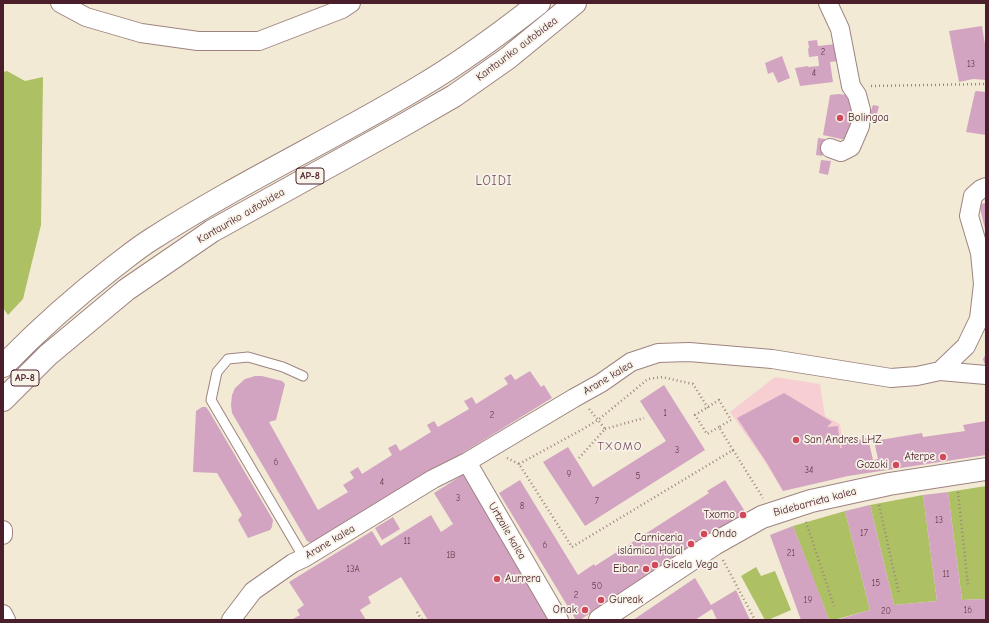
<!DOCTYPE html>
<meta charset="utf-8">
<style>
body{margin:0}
#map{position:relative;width:989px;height:623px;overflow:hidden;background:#f2ead5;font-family:"Comic Neue",sans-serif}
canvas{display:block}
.frame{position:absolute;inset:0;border:4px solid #4a1f2b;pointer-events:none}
</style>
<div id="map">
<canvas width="989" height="623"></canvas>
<div class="frame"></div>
</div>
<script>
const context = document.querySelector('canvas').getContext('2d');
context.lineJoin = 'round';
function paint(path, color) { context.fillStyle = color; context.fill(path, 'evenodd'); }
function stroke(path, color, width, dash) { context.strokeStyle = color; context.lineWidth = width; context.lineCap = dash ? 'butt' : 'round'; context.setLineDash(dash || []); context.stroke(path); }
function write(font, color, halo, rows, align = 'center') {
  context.font = font + ' "Comic Neue",sans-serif'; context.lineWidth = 3.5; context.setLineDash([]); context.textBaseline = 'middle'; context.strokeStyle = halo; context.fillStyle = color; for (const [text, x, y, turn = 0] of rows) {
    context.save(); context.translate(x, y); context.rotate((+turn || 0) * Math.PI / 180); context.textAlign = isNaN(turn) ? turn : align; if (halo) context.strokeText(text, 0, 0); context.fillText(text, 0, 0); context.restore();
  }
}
paint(new Path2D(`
 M775 377 820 384 825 416 840 424 848 476 783 491 761 456 730 412Z`), '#f7cfd2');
paint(new Path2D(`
 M7 71 25 81 43 77 41 225 23 299 8 315 3 308V72Z
 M986 486V599L962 600 948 492Z
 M923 495 937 601 894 605 870 505Z
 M845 511 870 610 834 620H829L793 526Z
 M756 567 761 576 775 571 791 610 768 620H765L741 576Z`), '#adc064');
paint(new Path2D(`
 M982 26 986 50V80L973 79 959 82 949 31Z
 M817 40 818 46 836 44 838 61 830 62 833 82 800 86 795 68 808 66V67L819 66 818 56 809 57 808 49 809 48 808 41Z
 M782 56 790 78 778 83 773 72 768 74 765 63Z
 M976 91 986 92V135L966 132 975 92Z
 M839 94 854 96 850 141 823 135 830 95Z
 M873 105 879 106 877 114H882L881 118 869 116Z
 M818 138 825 139 822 156 816 155Z
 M821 160 831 161 828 175 819 173Z
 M986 203V229H985L979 204Z
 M986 354V368L983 359Z
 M530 371 541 387 544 385 552 398 316 543H311L307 541 232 413 231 405 232 395 235 388 245 379 255 376H262L282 381 285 384 276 420 269 422 318 510 348 492 343 485 354 478 350 472 358 467 362 474 392 455 388 448 396 444 400 451 431 432 427 425 434 421 438 427 469 409 464 401 472 397 476 404 508 384 504 378 511 374 515 380Z
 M664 385 705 450 585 526 543 462 568 447 593 487 650 451 666 441 640 401Z
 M784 393 832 422 827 427 838 426 840 448H842L841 443 868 438 873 460 878 459 874 441 922 433 923 437 965 431 963 425 986 421V455L848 476 783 491 767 463 737 418Z
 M202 407H206L209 411 273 520 272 527 270 530 248 538 238 520 242 515 217 473 193 472 196 411Z
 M464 474 553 620H428L401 577 368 597 371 603 360 610 366 620H291L300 615 297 610 304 605 289 582 372 531 381 546 431 515 441 532 453 524 434 493Z
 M520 480 578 575 594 564 595 566 709 493 707 491 725 480 746 513 643 578 580 620H576L499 493Z
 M948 492 962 600 986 599V620H836L870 610 845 511 870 505 894 605 937 601 923 495Z
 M393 517 400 529 382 540 375 528Z
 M793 526 811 572 829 620H801L770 535Z
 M695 578 711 605 736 590 750 620H717L712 609 695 620H633Z`), '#d2a4c1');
const service = new Path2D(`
 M303 376 283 367 248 357 228 359 217 372 211 400 304 558`);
const minor = new Path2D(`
 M60 3 86 17 141 33 198 41H259L342 9 351 3
 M828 3 840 29 851 86 857 95 861 110 860 126 851 147 841 152 830 148
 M940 371 986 375
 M467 462 559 620
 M3 530V535
 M3 614 6 620
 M231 620 253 591 293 563 304 558 433 479 467 462 574 398 601 383 631 362 658 353 689 352 772 359 891 378 917 376 940 371 966 346 979 319 983 284 980 253 969 216 973 196 981 189 986 187`);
const tertiary = new Path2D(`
 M600 620 714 544 762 517 811 501 889 484 986 469`);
const motorway = new Path2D(`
 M3 366C38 330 75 297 115 266 127 257 139 247 152 239 239 183 333 139 421 86 463 61 501 33 539 3
 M3 400 48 355 126 290 212 231 400 127 454 96 508 58 575 3`);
stroke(service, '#9e8480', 11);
stroke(minor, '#9e8480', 20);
stroke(tertiary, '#9e8480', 24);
stroke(motorway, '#9e8480', 24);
stroke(new Path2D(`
 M871 86 986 84
 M589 409 598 420 648 379 662 377 693 384 708 408
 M719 427 707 434 695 415 719 400 731 420 719 427 733 450
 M605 429 644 418
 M507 458 519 464 572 547 733 450 763 498
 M519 464 583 429 598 420 605 429 579 458
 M958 492 968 586
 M879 505 899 594
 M806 522 834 606
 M723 560 755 620
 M417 612 422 620`), '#9e8480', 2.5, [1, 3]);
stroke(service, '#fff', 9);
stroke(minor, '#fff', 18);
stroke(tertiary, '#fff', 22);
stroke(motorway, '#fff', 22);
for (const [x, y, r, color] of [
 [840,118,4,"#d1495b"],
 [796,440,4,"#d1495b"],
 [943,457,4,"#d1495b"],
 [896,465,4,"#d1495b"],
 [743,515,4,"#d1495b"],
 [704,534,4,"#d1495b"],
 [691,544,4,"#d1495b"],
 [655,565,4,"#d1495b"],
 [646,569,4,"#d1495b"],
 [497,579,4,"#d1495b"],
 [601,600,4,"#d1495b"],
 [585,610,4,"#d1495b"]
]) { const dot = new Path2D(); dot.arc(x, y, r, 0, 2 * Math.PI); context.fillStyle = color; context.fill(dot); stroke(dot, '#f7f3e8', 1.5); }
write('9px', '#6c4050', null, [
 ["2",823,52],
 ["13",971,64],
 ["4",814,73],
 ["1",665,413],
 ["2",492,415],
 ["3",677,450],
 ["6",276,462],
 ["34",809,470],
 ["9",569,474],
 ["5",638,476],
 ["4",382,482],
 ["3",458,498],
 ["7",597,501],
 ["8",522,506],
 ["13",939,520],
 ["17",864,533],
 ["11",407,541],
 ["6",545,545],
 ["21",791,553],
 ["1B",451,555],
 ["13A",353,569],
 ["11",946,574],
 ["15",876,583],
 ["50",597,586],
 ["2",576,595],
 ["19",808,600],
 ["16",968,610],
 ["20",886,611]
]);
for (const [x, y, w] of [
 [310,176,28],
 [25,378,28]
]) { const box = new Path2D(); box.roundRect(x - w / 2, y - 8, w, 16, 3); context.fillStyle = '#f7f3e8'; context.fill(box); stroke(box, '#4a1f2b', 1); }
write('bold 10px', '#4a1f2b', null, [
 ["AP-8",310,176],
 ["AP-8",25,378]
]);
write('11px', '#4a1f2b', '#f7f3e8', [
 ["Kantauriko autobidea",517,49,-37],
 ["Kantauriko autobidea",241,216,-30],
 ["Arane kalea",608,378,-31],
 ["Bidebarrieta kalea",815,502,-15],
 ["Urtzaile kalea",507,531,60],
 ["Arane kalea",330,542,-31]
]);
write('11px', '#4a1f2b', '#f7f3e8', [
 ["Bolingoa",848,118],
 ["San Andres LHZ",804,440],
 ["Aterpe",935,457,"right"],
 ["Gozoki",888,465,"right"],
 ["Txomo",735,515,"right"],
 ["Ondo",712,534],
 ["Carniceria",683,538,"right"],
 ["islámica Halal",683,551,"right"],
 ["Gicela Vega",663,565],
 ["Eibar",638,569,"right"],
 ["Aurrera",505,579],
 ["Gureak",609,600],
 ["Onak",577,610,"right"]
], 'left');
context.letterSpacing = '1px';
write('12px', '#7a4e60', '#f7f3e8', [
 ["TXOMO",620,447]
]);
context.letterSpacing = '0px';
context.letterSpacing = '1px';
write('13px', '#7a4e60', '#f7f3e8', [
 ["LOIDI",494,181]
]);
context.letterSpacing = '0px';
</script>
